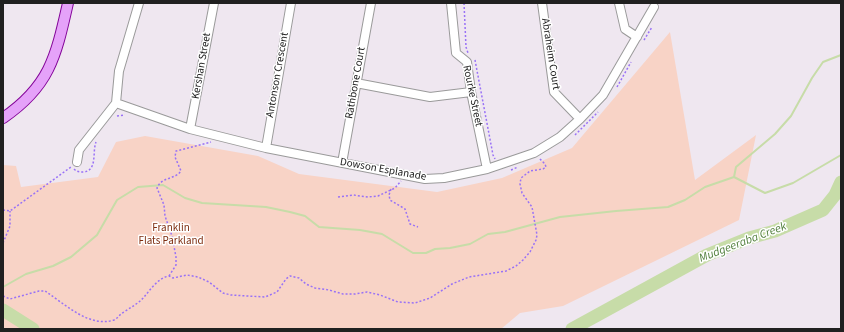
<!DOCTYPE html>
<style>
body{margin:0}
#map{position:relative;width:844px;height:332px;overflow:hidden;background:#efe7f0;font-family:"Source Sans 3",sans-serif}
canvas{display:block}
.frame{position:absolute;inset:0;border:4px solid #202020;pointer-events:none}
</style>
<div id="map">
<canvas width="844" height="332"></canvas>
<div class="frame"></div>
</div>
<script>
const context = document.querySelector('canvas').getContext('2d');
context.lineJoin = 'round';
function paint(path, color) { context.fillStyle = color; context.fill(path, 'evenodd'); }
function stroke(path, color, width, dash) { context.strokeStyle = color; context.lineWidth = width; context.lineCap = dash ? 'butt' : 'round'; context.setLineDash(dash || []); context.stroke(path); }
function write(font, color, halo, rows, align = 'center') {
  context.font = font + ' "Source Sans 3",sans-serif'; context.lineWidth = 3; context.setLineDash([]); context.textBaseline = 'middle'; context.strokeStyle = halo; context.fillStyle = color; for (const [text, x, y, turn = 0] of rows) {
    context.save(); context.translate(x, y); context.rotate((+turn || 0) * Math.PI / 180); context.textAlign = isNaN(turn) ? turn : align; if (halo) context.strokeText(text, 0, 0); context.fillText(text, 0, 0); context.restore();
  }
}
paint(new Path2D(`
 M670 32 695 180 756 135 739 220 563 306 520 313 501 329H3V165L16 166 21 187 98 177 116 142 145 136 258 156 299 174 437 192 502 178 572 148Z`), '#f8d3c6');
stroke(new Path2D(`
 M734 177 736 167 775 134 791 116 812 78 823 62 841 55
 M3 287 26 274 53 266 71 257 97 235 117 200 138 187 163 185 185 198 202 203 266 207 290 212 305 216 319 227 360 230 382 234 413 253H426L435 249 450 248 470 244 488 234 505 232 560 217 616 211 668 207 685 200 705 187 734 177 765 193 793 183 841 155`), '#c7dca8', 2);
stroke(new Path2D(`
 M3 310 33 329
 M572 329 707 255 749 238 775 231 823 210 835 195 841 182`), '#c7dca8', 13);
const minor = new Path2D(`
 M451 3 456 53 467 62 471 92 487 169
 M542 3 554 92 580 119
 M619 3 625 29 637 37
 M356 83 430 97 471 92
 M116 103 190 129 266 148 425 179 444 178 487 169 534 153 560 137 580 119 603 95 654 7
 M190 129 214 3
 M266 148 291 3
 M77 162 79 150 116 103 119 71 139 3
 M342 163 371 3`);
const major = new Path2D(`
 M3 118C50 86 56 56 68 3`);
stroke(minor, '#9a9a9a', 10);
stroke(major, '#830498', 12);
stroke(new Path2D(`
 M464 3 466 47 468 53
 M644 40 652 27
 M475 60 493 155 495 159
 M617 87 631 62
 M117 116 125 115
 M575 135 598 112
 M74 169C77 172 80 172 83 172 98 171 92 152 96 142
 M511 170 518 167
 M391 189 389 195 390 200 405 209 410 224 418 227
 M338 197 353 195 368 197 378 196 395 188 401 181
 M3 210 10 211 71 167
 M3 243 10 226V211
 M169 276 176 265V257L172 236 165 216 164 205 157 188C162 176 175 180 181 171L175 157 176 151 211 142
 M3 296 10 299 39 291H45C65 304 89 328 114 320 118 318 120 314 124 312 131 307 138 304 144 297 151 289 158 278 169 276L173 278 187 275 198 277 209 282 223 293 231 295 265 297 277 292 286 279 290 276 299 278 306 284 315 288 329 290 343 294H355L367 292 380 295 398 302 415 303 430 298 452 284 469 277 506 271 516 266 523 260 530 252 536 240 537 235 532 207 522 193 520 184 521 178 530 171 543 169 546 167 545 164 539 158`), '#9972f6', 1.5, [2, 2]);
stroke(minor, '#fff', 8);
stroke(major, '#e5a2f9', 10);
write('11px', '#202020', '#fff', [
 ["Abraheim Court",550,54,81],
 ["Kershan Street",202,66,-80],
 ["Antonson Crescent",278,75,-80],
 ["Rathbone Court",356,83,-80],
 ["Rourke Street",472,96,78],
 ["Dowson Esplanade",383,170,10]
]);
write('11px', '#7d2d0f', '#fff', [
 ["Franklin",171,229],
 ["Flats Parkland",171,242]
]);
write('italic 12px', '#517f3c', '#fff', [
 ["Mudgeeraba Creek",743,243,-21]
]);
</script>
